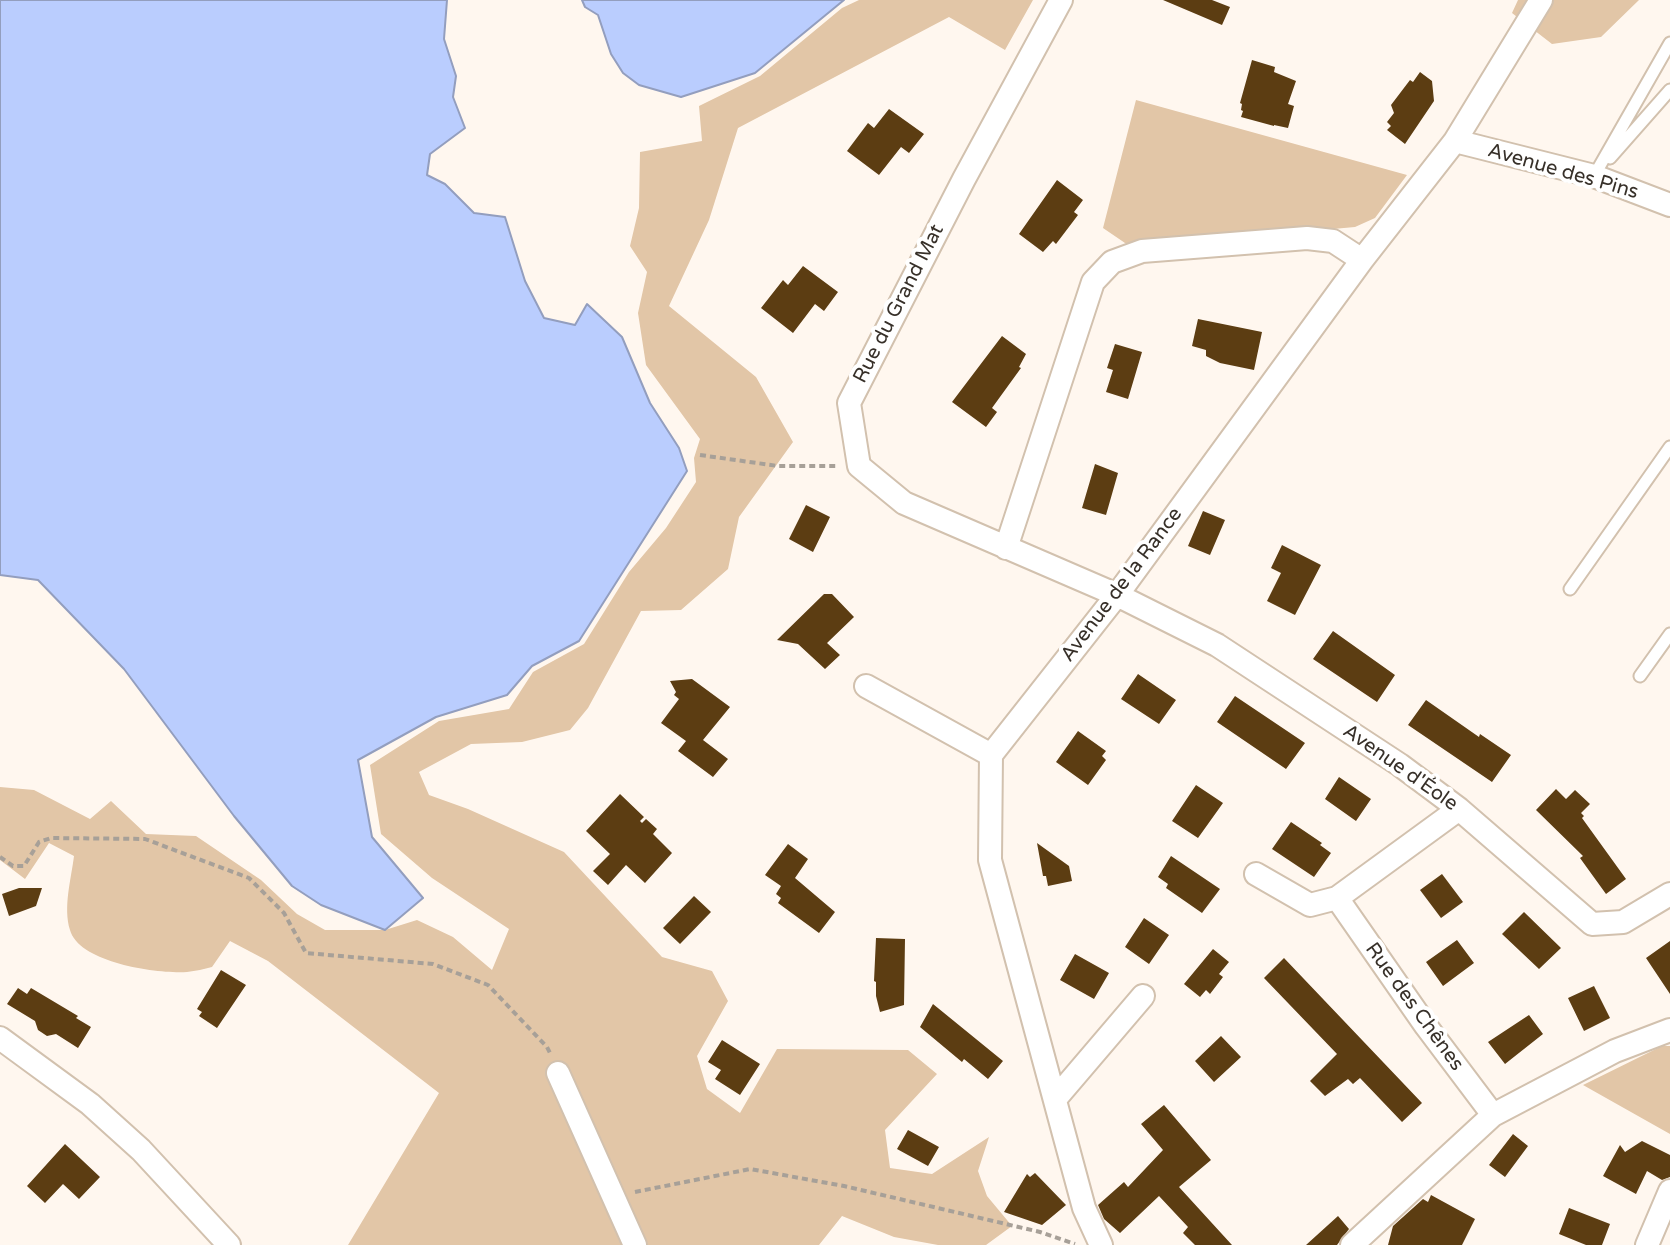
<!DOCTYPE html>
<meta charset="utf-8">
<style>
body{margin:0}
canvas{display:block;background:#fff7ef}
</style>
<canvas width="1670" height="1245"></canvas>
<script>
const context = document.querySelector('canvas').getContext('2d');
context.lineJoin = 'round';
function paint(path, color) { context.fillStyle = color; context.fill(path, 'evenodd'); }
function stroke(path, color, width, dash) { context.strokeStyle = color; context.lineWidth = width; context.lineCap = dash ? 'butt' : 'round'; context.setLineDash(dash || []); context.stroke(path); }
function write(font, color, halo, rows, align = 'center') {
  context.font = font + ' "Varela Round",sans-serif'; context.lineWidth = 8; context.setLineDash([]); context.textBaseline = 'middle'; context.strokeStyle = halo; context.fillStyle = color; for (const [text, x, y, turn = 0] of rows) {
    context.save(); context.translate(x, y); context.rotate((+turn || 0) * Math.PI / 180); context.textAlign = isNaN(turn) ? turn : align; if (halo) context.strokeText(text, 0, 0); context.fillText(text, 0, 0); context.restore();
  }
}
paint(new Path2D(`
 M859 0H1033L1005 50 949 17 738 128 709 220 669 306 756 377 793 442 739 517 728 569 681 610 641 611 588 708 570 730 522 742 471 744 419 772 429 795 468 809 564 852 662 957 712 971 728 1001 697 1056 707 1089 740 1113 777 1049 908 1050 937 1074 885 1130 890 1168 932 1174 989 1137 978 1171 987 1196 1012 1226 986 1245H938L894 1237 842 1216 819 1245H348L439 1093 268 961 230 941 212 967C204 969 196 971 187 972 158 974 79 963 70 930 63 907 71 880 74 856L49 843 25 879 0 860V787L34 790 90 819 111 801 146 834 196 836 261 880 297 914 325 930H385L417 920 453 937 492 970 509 929 432 878 381 834 370 765 439 721 509 709 533 672 584 644 629 572 666 528 696 482 694 458 700 439 646 365 638 313 647 272 630 246 639 208 640 152 702 141 699 106 760 76 842 8Z
 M1518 0H1639L1601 37 1552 44 1512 13Z
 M1136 100 1407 175 1375 218 1355 227 1145 246 1125 243 1103 228Z
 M1662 1046H1670V1134L1583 1085Z`), '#e2c6a7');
const water = new Path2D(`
 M0 0H447L444 39 456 76 453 97 465 128 430 154 427 175 445 184 474 213 505 217 525 281 544 318 575 325 587 304 622 337 650 403 679 448 687 471 579 641 532 666 507 695 436 717 358 760 372 837 423 898 385 930 321 905 292 886 234 816 124 669 38 580 0 575Z
 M582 0H844L755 73 681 97 639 85 623 73 611 54 598 15 585 7Z`);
paint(water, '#bacdfe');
stroke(water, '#939ebe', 2);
paint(new Path2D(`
 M1163 0H1212L1230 7 1222 25Z
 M1252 60 1275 67 1274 72 1296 81 1288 104 1294 106 1288 128 1274 125V126L1241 117 1243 111 1241 110 1242 104 1240 103Z
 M1420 72 1432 81 1434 101 1405 144 1387 130 1391 126 1387 122 1394 113 1391 105 1410 80 1413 82Z
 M889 109 924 134 909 153 901 147 879 175 847 151 868 123 874 128Z
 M1057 180 1083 200 1074 212 1078 215 1056 244 1053 241 1043 252 1019 234Z
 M803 266 838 292 824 311 815 304 793 333 761 308 783 280 788 285Z
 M1198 319 1262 332 1254 370 1220 363 1206 356V350L1192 346Z
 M1002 336 1026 354 1019 367 1021 368 992 408 997 412 986 427 952 402Z
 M1115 344 1142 352 1128 399 1106 392 1113 370 1107 368Z
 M1095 464 1118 473 1106 515 1082 508Z
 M806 505 830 517 813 552 789 539Z
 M1203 511 1225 520 1210 555 1188 546Z
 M1282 545 1321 565 1295 615 1267 601 1281 573 1271 568Z
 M824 594H832L854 617 827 643 840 655 825 669 798 644 777 640Z
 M1333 631 1395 675 1377 702 1313 659Z
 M1138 674 1176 700 1159 724 1121 699Z
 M692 679 730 707 703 740 728 759 713 777 678 751 686 741 661 723 679 699 674 695 676 692 670 681Z
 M1235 696 1305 743 1286 769 1217 722Z
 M1426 700 1479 737 1480 734 1511 755 1492 782 1408 725Z
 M1078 731 1106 751 1102 756 1106 760 1088 785 1056 762Z
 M1339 777 1371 799 1356 821 1325 799Z
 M1196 785 1223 803 1198 838 1172 821Z
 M1556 789 1566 799 1575 790 1590 804 1581 813 1584 816 1582 818 1626 879 1606 894 1580 858 1583 856 1536 810Z
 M620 794 644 817 640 821 642 823 646 819 657 829 653 834 672 853 645 883 626 865 608 885 593 871 610 854 586 831Z
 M1291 822 1322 843 1320 845 1331 853 1314 877 1272 849Z
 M1037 843 1069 866 1072 881 1048 886 1046 876H1043Z
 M788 844 808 859 795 878 835 912 819 933 778 903 781 898 776 894 781 886 765 875Z
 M1171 856 1220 889 1202 913 1166 888 1168 884 1158 877Z
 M1442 874 1463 902 1441 918 1420 890Z
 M19 888H42L36 906 9 916 2 894Z
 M694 896 711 912 680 944 663 928Z
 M1524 912 1561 948 1539 969 1502 934Z
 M1144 918 1169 935 1149 964 1125 947Z
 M876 938 905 939 904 1005 880 1012 876 996V982L874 981Z
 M1457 940 1474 963 1443 986 1426 962Z
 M1670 941V994L1646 958Z
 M1213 949 1229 962 1219 974 1223 977 1210 994 1206 990 1200 997 1184 984Z
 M1075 954 1109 973 1094 999 1060 980Z
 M1284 958 1422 1103 1402 1122 1360 1078 1353 1084 1348 1079 1325 1096 1310 1081 1337 1054 1264 978Z
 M221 970 246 985 217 1028 199 1016 202 1012 197 1009Z
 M1594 986 1610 1018 1584 1031 1568 998Z
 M18 988 27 994 31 988 78 1016 76 1018 91 1027 78 1048 56 1034 47 1036 38 1030 35 1021 7 1004Z
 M933 1004 1003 1061 988 1079 964 1059 962 1062 920 1027Z
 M1529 1015 1543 1034 1505 1064 1488 1042Z
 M1221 1036 1241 1057 1214 1082 1195 1061Z
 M722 1040 760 1064 740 1095 715 1079 721 1070 708 1062Z
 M1164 1105 1211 1160 1179 1187 1232 1245H1195L1183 1233 1188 1227 1159 1196 1120 1233 1104 1219 1098 1205 1124 1182 1128 1187 1163 1150 1141 1124Z
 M908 1130 939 1147 928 1166 897 1149Z
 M1513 1134 1528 1146 1505 1177 1489 1165Z
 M1642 1141 1670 1155V1177L1662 1180 1647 1171 1636 1194 1603 1176 1620 1145 1625 1152Z
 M65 1144 100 1177 79 1199 63 1184 45 1203 27 1186Z
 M1035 1173 1066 1205 1042 1225 1004 1212 1027 1174 1030 1177Z
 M1431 1195 1475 1219 1462 1245H1388L1393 1226 1423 1199 1428 1202Z
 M1569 1208 1610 1224 1602 1245H1586L1559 1234Z
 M1338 1216 1349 1229 1337 1245H1306Z`), '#5c3d12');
const lane = new Path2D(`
 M1610 158 1670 90
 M1594 176 1670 43
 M1570 589 1670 447
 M1640 676 1670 634`);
const street = new Path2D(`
 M1061 0 964 179 849 403 859 466 904 503 1117 595 1217 645 1400 765 1459 809 1592 924 1623 922 1670 894
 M1455 141 1594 176 1670 205
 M1006 548 1093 282 1112 262 1142 251 1307 238 1333 241 1362 260
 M866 686 991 755
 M1256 874 1310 905 1337 898 1426 1026 1493 1115
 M1337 898 1459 809
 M0 1038 90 1104 141 1150 229 1245
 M558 1073 635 1245
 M1056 1098 1143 996
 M1101 1245 1084 1208 990 860 991 755 1117 595 1362 260 1455 141 1541 0
 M1352 1245 1493 1115 1615 1051 1670 1030
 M1647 1245 1670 1191`);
stroke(lane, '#d2c1ae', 15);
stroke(street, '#d2c1ae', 26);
stroke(new Path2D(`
 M700 455 778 466H837
 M0 857 13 866H24L39 842 51 838 145 839 249 878 284 913 306 953 433 964 488 985 547 1047 550 1053
 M635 1192 750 1169 844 1186 1040 1232 1075 1244`), '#a7a098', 4, [6, 4]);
stroke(lane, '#fff', 11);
stroke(street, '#fff', 22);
write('20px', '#373029', '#fff', [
 ["Avenue des Pins",1563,172,16],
 ["Rue du Grand Mat",899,304,-63],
 ["Avenue de la Rance",1122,585,-53],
 ["Avenue d'Éole",1400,768,35],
 ["Rue des Chênes",1414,1007,54]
]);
</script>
